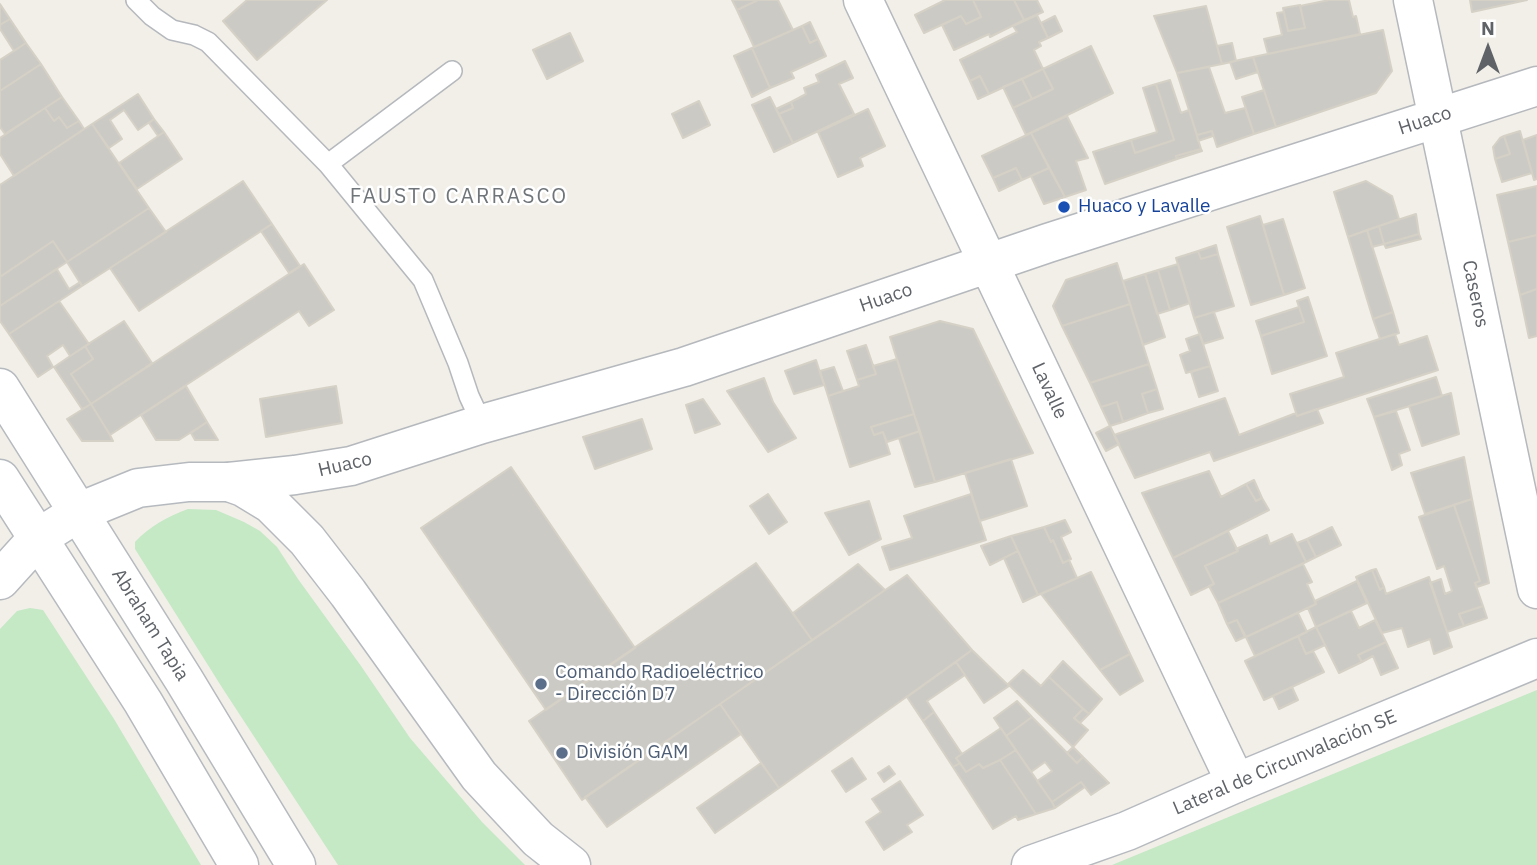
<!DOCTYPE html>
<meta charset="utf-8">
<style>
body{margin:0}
#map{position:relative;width:1537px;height:865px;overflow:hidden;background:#f1efe8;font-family:"IBM Plex Sans",sans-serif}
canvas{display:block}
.north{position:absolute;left:1453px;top:14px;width:70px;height:70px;-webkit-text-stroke:5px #fff;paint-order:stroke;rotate:0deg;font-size:19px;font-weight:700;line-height:28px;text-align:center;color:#5f6368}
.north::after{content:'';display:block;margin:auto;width:24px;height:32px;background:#5f6368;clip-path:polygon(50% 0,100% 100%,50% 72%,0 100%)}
</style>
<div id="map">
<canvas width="1537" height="865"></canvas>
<div class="north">N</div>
</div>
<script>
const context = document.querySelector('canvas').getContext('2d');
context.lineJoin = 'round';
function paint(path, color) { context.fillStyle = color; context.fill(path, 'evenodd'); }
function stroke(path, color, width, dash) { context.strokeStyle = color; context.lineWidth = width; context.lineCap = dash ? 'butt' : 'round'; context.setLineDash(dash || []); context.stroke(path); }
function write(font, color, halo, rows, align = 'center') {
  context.font = font + ' "IBM Plex Sans",sans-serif'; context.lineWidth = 5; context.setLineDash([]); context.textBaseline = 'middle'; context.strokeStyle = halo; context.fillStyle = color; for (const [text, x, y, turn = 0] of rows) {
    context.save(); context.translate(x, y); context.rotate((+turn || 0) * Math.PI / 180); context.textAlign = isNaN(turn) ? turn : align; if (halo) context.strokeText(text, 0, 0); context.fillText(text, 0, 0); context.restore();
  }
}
paint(new Path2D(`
 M188 509 216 510 244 522 260 531 277 547 298 579 361 666 410 738 482 822 525 865H338L223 689 135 549V542C150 526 167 517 188 509Z
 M30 608 43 610 114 719 201 865H0V629L17 611Z
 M1537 690V865H1112Z`), '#c5e8c5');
const building = new Path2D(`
 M247 0H327L257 60 223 21Z
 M732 0H758L737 10Z
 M758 0H778L793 30 754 47 737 10Z
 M945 0H973L981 17 966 24 961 16 924 33 915 15Z
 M973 0H1014L1024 20 990 37 989 34 954 50 942 25 961 16 966 24 981 17Z
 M1014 0H1037L1043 12 1024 20Z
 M1329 0H1349L1353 17 1356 16 1360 34 1268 54 1264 39 1282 35 1277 13 1284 12 1288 31 1305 28 1300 6Z
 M1470 0H1527L1472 12Z
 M0 4 10 19 0 25Z
 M1300 5 1305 28 1288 31 1283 8Z
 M1206 6 1222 64 1177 73 1154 16Z
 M1037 15 1048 38 1039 42 1041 46 1034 50 1043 69 989 94 980 76 970 81 960 60 1017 32 1013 26Z
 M1055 16 1062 31 1048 38 1041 23Z
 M10 19 26 43 14 51 0 29V25Z
 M810 22 818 39 810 43 802 26Z
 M802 26 810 43 818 39 826 56 791 72 794 78 770 88 752 48Z
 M1383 30 1392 71 1376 93 1276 127 1253 57Z
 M570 33 583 61 547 79 533 50Z
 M26 43 41 64 0 91V60Z
 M1232 43 1236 61 1222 64 1217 46Z
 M1091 46 1113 93 1026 135 1013 108 1053 89 1043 69Z
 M752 48 770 88 752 97 734 56Z
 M1253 57 1258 72 1236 79 1230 62Z
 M845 61 853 78 839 84 854 114 793 143 779 114 793 108 791 102 806 94 804 88 819 82 816 75Z
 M41 64 62 97 5 134 0 127V91Z
 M1209 67 1225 113 1245 108 1254 134 1217 147 1212 131 1197 135 1177 73Z
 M1043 69 1053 89 1032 99 1022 79Z
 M980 76 989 94 978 99 970 81Z
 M1022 79 1032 99 1013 108 1003 87Z
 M1170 80 1181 113 1189 110 1201 149 1176 156 1177 159 1105 184 1093 152 1131 140 1135 153 1174 140 1156 84Z
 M1156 84 1174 140 1135 153 1131 140 1157 132 1143 88Z
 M1264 90 1276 127 1254 134 1242 97Z
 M138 94 154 119 138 130 124 110 110 120 122 139 109 148 92 124Z
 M62 97 79 121 67 128 59 117 54 121 45 108Z
 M770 97 793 143 774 152 752 105Z
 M699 101 710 125 683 138 672 114Z
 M791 102 793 108 779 114 776 109Z
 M45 108 54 121 59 117 67 128 79 121 84 129 14 176 0 154V138Z
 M868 109 885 146 860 158 863 166 838 177 818 132Z
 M1067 116 1088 158 1076 161 1086 190 1065 197 1031 133Z
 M154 119 164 132 158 136 149 123Z
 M92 124 149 208 67 262 53 241 0 277V185Z
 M1212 131 1213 136 1198 141 1197 135Z
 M1520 131 1532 173 1502 182 1495 159 1510 154 1504 136Z
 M164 132 182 159 137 189 119 163Z
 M1031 133 1049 168 1022 180 1016 168 993 178 982 156Z
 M1537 135V179L1534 180 1523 140Z
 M1504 136 1510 154 1495 159 1493 147 1500 138Z
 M1201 149 1202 151 1177 159 1176 156Z
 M1016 168 1022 180 999 191 993 178Z
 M1049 168 1065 197 1044 204 1031 176Z
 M243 181 272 224 139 311 110 268Z
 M1366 181 1392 196 1399 219 1348 237 1334 192Z
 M1537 186V235L1508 242 1497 195Z
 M149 208 166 232 82 286 67 262Z
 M1416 214 1419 234 1384 244 1379 226Z
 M1260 216 1284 295 1251 305 1227 227Z
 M1283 219 1305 288 1284 295 1263 225Z
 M272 224 300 266 289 273 261 231Z
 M1379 226 1384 244 1372 247 1367 230Z
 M1367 230 1393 312 1373 319 1348 237Z
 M1419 234 1421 239 1386 248 1384 244Z
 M1537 235V289L1520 295 1508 242Z
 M53 241 67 262 0 306V277Z
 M1216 245 1218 254 1201 259 1198 251Z
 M1198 251 1201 259 1218 254 1234 306 1194 318 1176 258Z
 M1117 263 1130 304 1062 326 1053 306 1066 280Z
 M304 264 334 310 309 326 299 311 110 435 91 404Z
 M1178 264 1190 303 1170 310 1158 270Z
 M57 269 69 289 80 282 82 286 9 334 0 321V306Z
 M1158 270 1170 310 1157 314 1145 274Z
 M1145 274 1165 337 1143 345 1123 281Z
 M1537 289V336L1529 338 1520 295Z
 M1308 297 1327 356 1272 374 1261 336 1304 322 1297 301Z
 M59 301 89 344 70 356 63 345 47 356 53 367 38 377 9 334Z
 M1130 304 1149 364 1090 383 1062 326Z
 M1299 307 1304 322 1261 336 1256 321Z
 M1214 312 1223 338 1203 344 1194 318Z
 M1393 312 1399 333 1380 339 1373 319Z
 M124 321 152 363 91 404 71 374 93 359 85 346Z
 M940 321 973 329 1033 453 935 482 890 337Z
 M1200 334 1210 366 1186 373 1180 355 1190 351 1186 339Z
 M1395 334 1399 345 1427 336 1438 370 1297 416 1290 394 1344 377 1336 353Z
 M866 345 876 374 857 380 847 351Z
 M85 346 93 359 71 374 91 404 82 409 54 367Z
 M897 359 914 414 871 427 874 435 883 432 890 454 850 467 828 396 859 386 857 380 876 374 873 366Z
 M816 360 824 385 794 394 785 371Z
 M1149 364 1157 389 1142 394 1148 413 1123 422 1117 402 1101 407 1090 383Z
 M1210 366 1218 391 1199 397 1191 372Z
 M834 367 843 391 828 396 820 371Z
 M1436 377 1442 396 1374 417 1367 399Z
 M764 378 773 402 796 438 768 452 727 391Z
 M186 386 207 422 179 440H156L141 415Z
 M336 386 342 423 266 437 260 399Z
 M1157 389 1163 409 1148 413 1142 394Z
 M1451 393 1459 434 1422 446 1409 406Z
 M1225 398 1239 435 1296 413 1297 416 1317 409 1323 423 1214 461 1210 452 1135 478 1114 435Z
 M703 399 720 424 695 433 686 405Z
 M1117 402 1123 422 1110 426 1101 407Z
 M91 404 110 435 113 441H82L67 419Z
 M1396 411 1410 450 1399 454 1402 465 1392 470 1374 417Z
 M914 414 920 431 887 442 883 432 874 435 871 427Z
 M642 419 652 449 595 469 583 437Z
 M207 422 218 440H195L191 433Z
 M1110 426 1119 444 1106 451 1096 433Z
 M920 431 935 482 915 487 899 438Z
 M1464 457 1472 499 1425 514 1411 473Z
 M1011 459 1027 506 980 521 965 473Z
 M511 467 635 648 546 710 421 528Z
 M1209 471 1221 497 1246 484 1256 501 1262 498 1269 510 1173 558 1142 493Z
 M1254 480 1262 498 1256 501 1246 484Z
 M768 494 787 522 769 534 750 506Z
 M971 494 986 540 890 570 882 547 912 538 904 516Z
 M1472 499 1489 583 1477 587 1475 583 1480 581 1454 505Z
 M869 501 881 539 849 555 825 513Z
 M1454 505 1480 581 1475 583 1483 606 1459 614 1464 626 1447 632 1430 583 1441 579 1445 594 1452 591 1444 566 1437 569 1419 517Z
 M1065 520 1071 532 1061 537 1071 559 1063 563 1053 540 1051 542 1044 527Z
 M1044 527 1051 542 1053 540 1063 563 1069 560 1077 578 1038 595 1011 536Z
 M1332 527 1341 545 1316 557 1307 539Z
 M1228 531 1238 551 1205 566 1214 584 1191 595 1173 558Z
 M1292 534 1306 562 1218 603 1209 586 1214 584 1205 566 1238 551 1236 549 1267 535 1270 544Z
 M1011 536 1018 551 990 565 981 546Z
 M1307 539 1316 557 1306 562 1297 543Z
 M1018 551 1038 595 1023 602 1004 558Z
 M756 563 812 640 582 800 529 721Z
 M858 564 885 590 812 640 793 613Z
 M1303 564 1312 582 1307 584 1316 604 1246 637 1237 620 1227 624 1218 603Z
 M1376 569 1384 587 1380 590 1372 570Z
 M1372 570 1380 590 1384 587 1386 594 1429 577 1452 647 1434 654 1430 639 1408 647 1402 628 1382 633 1356 577Z
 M1091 572 1130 654 1100 670 1041 594Z
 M907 575 972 650 779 788 720 704Z
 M1357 581 1367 603 1316 627 1308 608 1316 604 1315 601Z
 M1483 606 1487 618 1464 626 1459 614Z
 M1351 611 1359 628 1375 620 1386 642 1358 655 1362 662 1339 673 1316 627Z
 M1298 613 1307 632 1255 656 1246 637Z
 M1237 620 1245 637 1236 641 1227 624Z
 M1316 627 1325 645 1306 654 1298 636Z
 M1298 636 1306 654 1313 651 1324 672 1264 700 1245 661Z
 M1386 642 1398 668 1381 675 1373 656 1362 662 1358 655Z
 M972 650 1009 686 984 703 956 662Z
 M1130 654 1143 681 1120 695 1100 670Z
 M1063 661 1102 699 1089 714 1049 677Z
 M956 662 965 675 927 701 934 712 923 721 907 697Z
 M1023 670 1041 686 1049 677 1083 709 1074 718 1088 730 1073 747 1008 684Z
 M1292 687 1298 700 1279 709 1273 696Z
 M1017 701 1032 717 1006 736 994 718Z
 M720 704 741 734 607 827 585 797Z
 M1083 709 1089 714 1080 723 1074 718Z
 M934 712 962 754 956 758 960 763 953 767 923 721Z
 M1032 717 1077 763 1083 757 1109 783 1091 795 1081 782 1052 802 1037 781 1052 771 1045 762 1031 772 1006 736Z
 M1001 728 1016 750 1000 760 983 768 979 764 966 772 956 758Z
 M1073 747 1083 757 1077 763 1067 753Z
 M1016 750 1052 802 1055 808 1036 814 1000 760Z
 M852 758 866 779 846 792 832 771Z
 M1000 760 1036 814 1018 820 1016 816 993 829 953 767 960 763 966 772 979 764 983 768Z
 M761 763 779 788 715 833 697 808Z
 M889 766 895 774 884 782 878 773Z
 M900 781 923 815 907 825 912 832 884 850 866 822 881 812 872 799Z
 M1081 782 1085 787 1055 808 1052 802Z`);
paint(building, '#cccac5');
stroke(building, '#d6d1c6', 2);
const lane = new Path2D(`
 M136 0 152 16 172 30 194 35 208 42 328 164 423 280 458 363 469 396 482 424
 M328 164 452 71`);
const street = new Path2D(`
 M863 0 1236 783
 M1413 0 1537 589
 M229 482 295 475 351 466 482 424 684 367 1048 243 1537 86`);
const secondary = new Path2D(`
 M0 388 184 680 296 865
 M0 479 143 702 239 865
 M0 580 38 538 79 512 138 488 189 482H229L243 487 271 504 307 540 348 593 479 776 538 839 571 865
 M1031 865 1127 831 1236 783 1537 658`);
stroke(lane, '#b5b8bc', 22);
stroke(street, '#b5b8bc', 41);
stroke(secondary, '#b6babf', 41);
stroke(lane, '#fff', 19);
stroke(street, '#fff', 38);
stroke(secondary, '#fff', 38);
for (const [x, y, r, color] of [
 [1064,207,7,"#1a4fb4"],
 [541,684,7,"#5c6f8a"],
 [562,753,7,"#5c6f8a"]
]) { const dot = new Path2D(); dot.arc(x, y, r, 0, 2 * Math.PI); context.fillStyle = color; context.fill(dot); stroke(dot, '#fff', 2.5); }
write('19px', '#5f6368', '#fff', [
 ["Huaco",1425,121,-18],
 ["Caseros",1475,294,78],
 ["Huaco",886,298,-19],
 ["Lavalle",1049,391,65],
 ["Huaco",345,465,-13],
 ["Abraham Tapia",150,625,58],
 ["Lateral de Circunvalación SE",1285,763,-23]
]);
write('19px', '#164399', '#fff', [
 ["Huaco y Lavalle",1078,207]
], 'left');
write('19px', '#4e5e75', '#fff', [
 ["Comando Radioeléctrico",555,673],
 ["- Dirección D7",555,695],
 ["División GAM",576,753]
], 'left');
context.letterSpacing = '2px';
write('21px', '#70757a', '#fff', [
 ["FAUSTO CARRASCO",459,197]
]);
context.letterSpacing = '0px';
</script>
